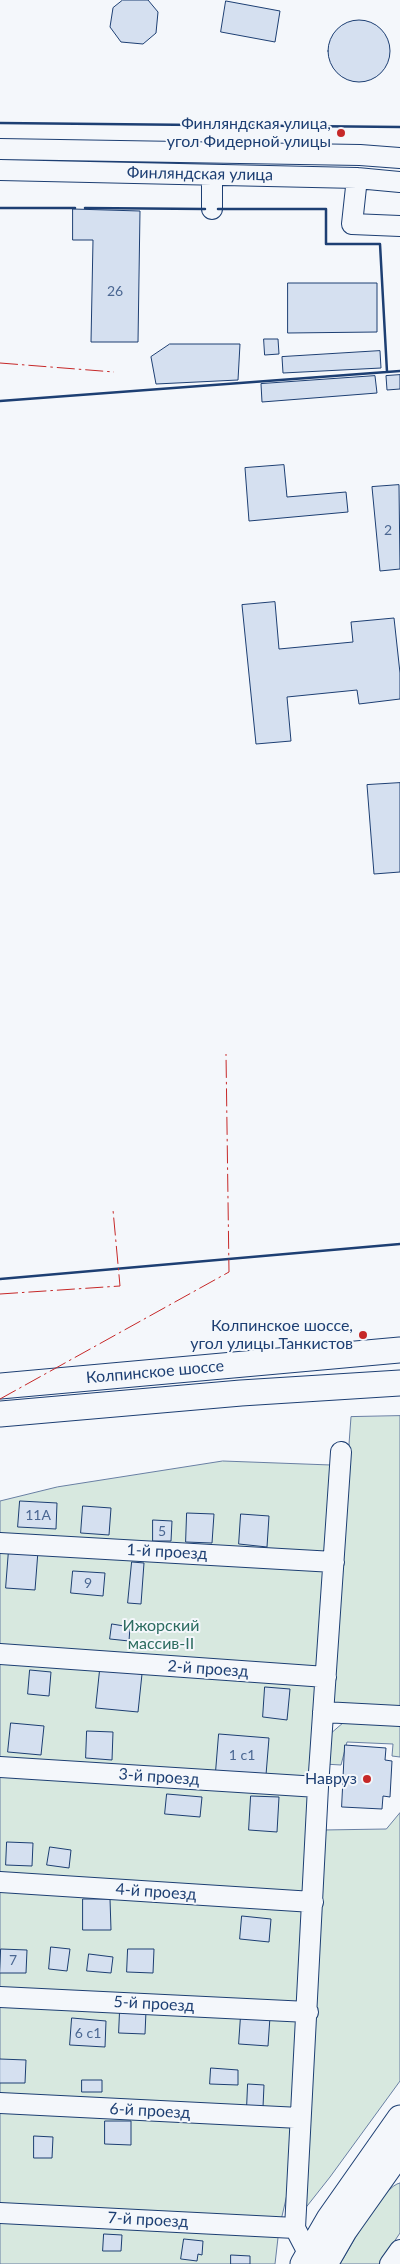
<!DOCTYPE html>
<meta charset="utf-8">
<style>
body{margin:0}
canvas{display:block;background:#f4f7fb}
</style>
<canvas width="400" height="2264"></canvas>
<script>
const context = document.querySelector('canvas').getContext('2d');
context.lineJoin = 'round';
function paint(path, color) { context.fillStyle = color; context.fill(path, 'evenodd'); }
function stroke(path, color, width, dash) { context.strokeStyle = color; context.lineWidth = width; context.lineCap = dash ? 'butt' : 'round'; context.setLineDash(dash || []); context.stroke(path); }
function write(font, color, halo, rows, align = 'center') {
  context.font = font + ' Lato,sans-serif'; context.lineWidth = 4; context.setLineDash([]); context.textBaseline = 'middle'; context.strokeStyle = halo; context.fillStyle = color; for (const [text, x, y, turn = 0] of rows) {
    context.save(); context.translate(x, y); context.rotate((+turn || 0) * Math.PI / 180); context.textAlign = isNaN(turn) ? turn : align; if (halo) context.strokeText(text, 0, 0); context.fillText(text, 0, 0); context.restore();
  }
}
const green = new Path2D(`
 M400 1416V1707L330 1703 351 1417Z
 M223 1461 331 1465 289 2186 279 2229 275 2264H0V1501L57 1487Z
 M348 1719 400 1722V1757L392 1756 393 1744 347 1742 341 1765 324 1764 327 1737Z
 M400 1813V2081L330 2177 300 2215 323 1830 386 1829Z
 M400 2183V2233L379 2264H340C350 2248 383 2185 400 2183Z`);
paint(green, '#d7e8df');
stroke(green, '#687fa3', 1);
const building = new Path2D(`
 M123 0H148L158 12 156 33 143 44 121 42 110 27 113 8Z
 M226 1 280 11 275 42 221 32Z
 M328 51a31 31 0 1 1 62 0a31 31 0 1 1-62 0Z
 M73 209 140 211 138 342H91L93 240H73Z
 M288 283H377V332L288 333Z
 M264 339H278L279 354 265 355Z
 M170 344H240L238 380 156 384 151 357Z
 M380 351 381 368 283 373 282 357Z
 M400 375V389L387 390 386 376Z
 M375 376 377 393 262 402 261 384Z
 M284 465 287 497 346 492 348 512 249 521 245 468Z
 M399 485 400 569 380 571 372 487Z
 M275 602 279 649 353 642 351 622 394 618 400 673V699L359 704 357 690 287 697 291 741 256 744 242 605Z
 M400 783V872L374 874 367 785Z
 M20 1501 57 1503 56 1529 18 1527Z
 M83 1506 111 1508 109 1535 81 1533Z
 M187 1513 214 1514 212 1543 186 1542Z
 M241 1514 269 1516 267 1547 239 1544Z
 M153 1520 172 1521 171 1541H153Z
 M9 1549 38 1551 35 1590 6 1588Z
 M132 1562 144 1563 141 1604 128 1603Z
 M73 1571 105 1573 103 1596 71 1593Z
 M112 1624 130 1627 129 1641 110 1639Z
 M30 1670 51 1672 49 1696 28 1694Z
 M100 1670 142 1674 138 1712 96 1708Z
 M265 1687 290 1689 287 1720 263 1717Z
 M11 1723 44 1726 41 1755 8 1752Z
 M87 1731 113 1732 112 1760 86 1758Z
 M219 1734 269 1738 266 1775 216 1771Z
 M345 1745 386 1748 385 1760 392 1761 390 1797 383 1796 382 1809 342 1807Z
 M167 1794 202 1797 200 1817 165 1814Z
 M251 1796 279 1797 277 1832 249 1830Z
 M7 1842 33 1843 32 1866 6 1865Z
 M50 1847 71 1850 69 1868 47 1865Z
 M83 1899H110L111 1930H83Z
 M242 1916 271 1919 269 1942 240 1939Z
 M51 1947 70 1949 67 1971 49 1969Z
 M1 1949 27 1950 26 1973H0Z
 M128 1949H154L153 1973 127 1972Z
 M89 1954 113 1957 111 1973 87 1971Z
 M120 2010 146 2011 145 2034 119 2033Z
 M241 2015 270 2017 268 2046 239 2044Z
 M72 2018 106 2021 105 2047 70 2045Z
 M0 2059 26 2060 25 2083H0Z
 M211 2068 238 2070V2085L210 2084Z
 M82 2080H102V2092H82Z
 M248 2084 264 2085 263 2107H247Z
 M105 2121H131V2145L105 2144Z
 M34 2136 53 2137 52 2158H34Z
 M104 2234 122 2235 121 2251H103Z
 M184 2239 203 2241 202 2255 198 2254 197 2261 181 2259Z
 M231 2255 250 2256V2264H231Z`);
paint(building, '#d5e0f0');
stroke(building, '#1d3f73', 1);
const minor = new Path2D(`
 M0 149 360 155 400 158
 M0 170 357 178 400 182
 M212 175V209
 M357 178 352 224 400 226
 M0 1543 334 1562
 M0 1654 326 1677
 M323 1712 400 1716
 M0 1767 318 1787
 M0 1882 313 1902
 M0 1997 308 2012
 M0 2103 300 2118
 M0 2213 295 2228
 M308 2253 295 2228 318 1787 341 1452
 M390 2264 400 2250`);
const major = new Path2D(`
 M0 1386 400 1350
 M0 1414 241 1393 400 1383
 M303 2264 329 2219 400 2118
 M325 2264 344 2231 400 2152`);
stroke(minor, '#1d3f73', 22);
stroke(major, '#1d3f73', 27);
stroke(minor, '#f4f7fb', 20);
stroke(major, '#f4f7fb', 25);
stroke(new Path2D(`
 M0 123 400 127
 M0 208H75
 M85 208 205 209
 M218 209H326V244H380L387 372
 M0 401 400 371
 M0 1279 400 1244`), '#1d3f73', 2.5);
stroke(new Path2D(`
 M0 363 114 372
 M0 1294 120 1286 113 1210
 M0 1399 229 1272 226 1054`), '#c62828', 1, [18, 4, 2.5, 4]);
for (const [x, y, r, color] of [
 [341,133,5,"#c62828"],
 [363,1335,5,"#c62828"],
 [367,1779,5,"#c62828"]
]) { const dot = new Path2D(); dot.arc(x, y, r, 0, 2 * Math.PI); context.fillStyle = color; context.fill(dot); stroke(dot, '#f4f7fb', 2); }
write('14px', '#4b6792', null, [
 ["26",115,291],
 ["2",388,530],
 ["11А",38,1515],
 ["5",162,1531],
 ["9",88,1583],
 ["1 с1",242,1755],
 ["7",13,1960],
 ["6 с1",88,2033]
]);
write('16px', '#1d3f73', '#f4f7fb', [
 ["Финляндская улица,",331,124],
 ["угол Фидерной улицы",331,142],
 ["Колпинское шоссе,",353,1326],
 ["угол улицы Танкистов",353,1344],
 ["Навруз",357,1779]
], 'right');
write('16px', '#1d3f73', '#f4f7fb', [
 ["Финляндская улица",200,174,1],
 ["Колпинское шоссе",155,1372,-5],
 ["1-й проезд",167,1552,3],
 ["2-й проезд",208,1669,4],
 ["3-й проезд",159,1777,4],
 ["4-й проезд",156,1892,4],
 ["5-й проезд",154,2004,3],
 ["6-й проезд",150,2111,3],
 ["7-й проезд",148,2220,3]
]);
write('16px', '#2c6c60', '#f4f7fb', [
 ["Ижорский",161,1626],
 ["массив-II",161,1644]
]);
</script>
